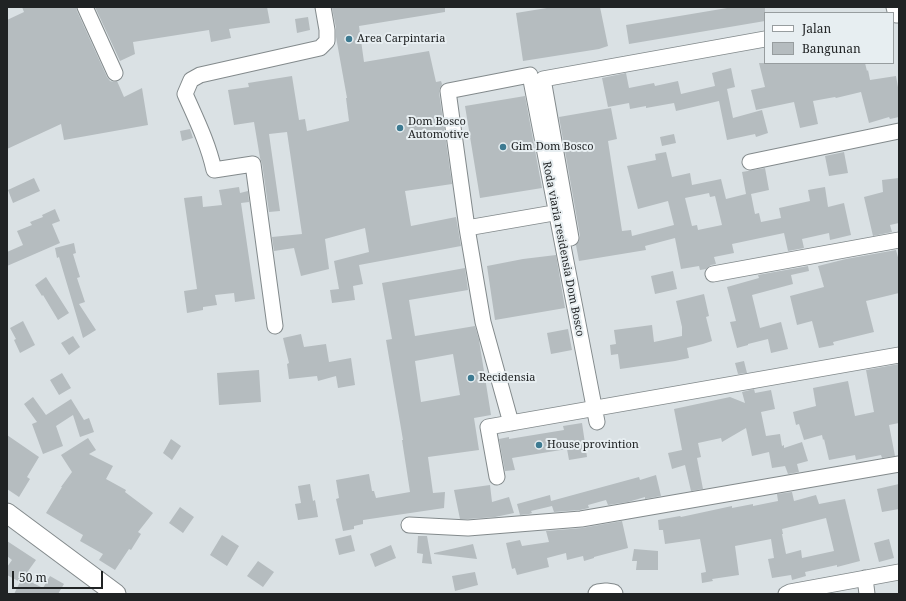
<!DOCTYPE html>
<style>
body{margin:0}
#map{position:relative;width:906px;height:601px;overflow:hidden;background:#dae1e4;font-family:"Noto Serif",serif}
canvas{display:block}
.frame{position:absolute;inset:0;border:8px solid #202324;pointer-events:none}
.legend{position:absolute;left:764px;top:12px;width:130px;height:52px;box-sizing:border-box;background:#e7eef1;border:1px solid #979d9f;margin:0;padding:5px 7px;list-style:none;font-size:12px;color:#202324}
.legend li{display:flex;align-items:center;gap:8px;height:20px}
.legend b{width:20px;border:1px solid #979d9f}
.scale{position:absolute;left:12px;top:571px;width:91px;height:18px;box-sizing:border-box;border:2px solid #202324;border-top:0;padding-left:5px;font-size:12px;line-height:14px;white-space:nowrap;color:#202324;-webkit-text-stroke:3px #e7eef1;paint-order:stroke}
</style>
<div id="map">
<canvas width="906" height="601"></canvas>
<div class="frame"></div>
<ul class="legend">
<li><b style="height:5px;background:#fff"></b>Jalan</li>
<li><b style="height:11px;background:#b5bcbf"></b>Bangunan</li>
</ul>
<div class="scale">50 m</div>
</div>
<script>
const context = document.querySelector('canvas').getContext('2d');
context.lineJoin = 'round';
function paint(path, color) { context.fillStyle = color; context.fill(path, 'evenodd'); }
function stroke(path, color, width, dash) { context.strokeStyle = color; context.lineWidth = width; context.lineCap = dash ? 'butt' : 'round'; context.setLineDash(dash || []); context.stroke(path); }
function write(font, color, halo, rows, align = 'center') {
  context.font = font + ' "Noto Serif",serif'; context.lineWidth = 4; context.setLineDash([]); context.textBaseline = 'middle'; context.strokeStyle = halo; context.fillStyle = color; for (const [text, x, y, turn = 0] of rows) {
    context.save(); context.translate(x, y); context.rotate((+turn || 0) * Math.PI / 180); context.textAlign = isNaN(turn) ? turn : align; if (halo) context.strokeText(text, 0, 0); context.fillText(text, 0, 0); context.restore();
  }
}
paint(new Path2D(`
 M22 7H76L77 11 107 77 110 81 114 82 117 81 124 97 142 88 148 125 64 140 61 124 7 149V20L24 12Z
 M95 7H267L270 23 229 29 231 38 211 42 209 30 133 42 135 54 120 61Z
 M338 7H445V12L359 26 364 62 429 51 436 82 441 81 442 84 440 88 439 92 452 184 405 191 411 226 456 217 461 246 359 265 363 284 353 286 355 300 332 303 330 290 339 289 334 261 369 252 365 228 325 239 329 269 301 276 294 248 274 251 272 237 302 234 287 132 269 134 280 211 269 212 262 163 260 158 254 122 234 125 228 90 249 87 248 83 292 76 299 120 305 119 307 131 349 121 346 98H347L336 37V28L332 8Z
 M553 7H600L608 46 599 49 523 61 516 13Z
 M733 7H765V21L629 44 626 25Z
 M308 17 310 30 297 33 295 19Z
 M759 63H865L867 71 868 70 870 80 896 76 899 93V117L890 119 889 117 869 123 861 92 836 98 835 97 813 101 818 124 800 128 794 102 756 110 751 90 765 87Z
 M731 68 735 87 727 89 733 118 762 110 768 133 756 137 755 134 727 140 719 101 676 111 674 103 646 108V106L630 109 629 103 608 107 602 78 626 73 629 88 654 83 655 86 678 81 681 94 715 86 712 73Z
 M525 96 542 188 480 198 465 106Z
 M611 108 617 139 608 141 622 231 631 230 632 236 674 225 668 201 638 209 627 166 656 160 655 154 666 152 672 177 690 173 692 185 721 179 726 199 746 194 742 172 765 168 769 190 751 194 755 214 759 213 761 222 781 218 779 208 810 201 808 190 825 187 828 207 844 203 851 235 830 240 829 233 802 239 804 248 788 251 784 233 732 244 734 253 714 257 716 264 711 265 706 269 700 270 699 266 681 269 675 238 645 246 646 250 579 261 576 245 579 241 580 236 559 117ZM709 193 710 197 715 196 722 225 698 230 697 225 692 226 685 198Z
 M190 129 193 138 182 141 180 131Z
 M674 134 676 143 662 146 660 137Z
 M844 152 848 173 829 176 825 156Z
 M34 178 40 191 13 203 8 190Z
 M899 178V223L890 225 892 232 873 236 864 197 883 192 882 180Z
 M239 187 240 193 248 191 249 202 241 203 255 299 235 302 234 293 215 295 217 305 203 307V310L187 313 184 291 197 289 184 198 202 196 203 207 222 205 219 190Z
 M55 209 60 221 52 224 60 243 7 266V252L23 245 17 231 32 225 30 222 43 217 42 215Z
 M74 243 76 253 73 254 80 277 77 278 85 302 79 304 96 330 83 338 59 257 57 258 55 248Z
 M896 250 899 261V293L866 301 874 332 833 342 834 345 819 348 812 321 797 325 790 296 824 287 818 266 846 259Z
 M556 255 565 308 495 320 487 266 523 259Z
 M808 266 809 271 791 275 793 284 752 295 760 328 781 322 788 349 771 353 768 339 748 344V345L737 348 730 322 736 321 727 287 759 278 758 275Z
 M465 268 468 290 409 300 415 336 475 326 479 340 491 415 474 418 479 450 428 457 433 493 445 492 444 508 363 520V524L354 526V529L343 531 336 499 339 498 336 480 369 474 372 491H374L376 498 410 492 402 440H403L386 340 392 339 382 283ZM453 354 460 395 421 402 415 361Z
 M673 271 677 289 655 294 651 276Z
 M46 277 69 313 58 320 43 295 42 296 35 285Z
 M704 294 709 316 706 317 712 341 703 344 687 348 689 358 675 361 620 369 618 354 611 355 610 345 616 344 614 330 652 325 654 342 682 336V327L676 301Z
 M23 321 35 345 20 353 14 340 16 339 10 328Z
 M568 329 572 350 551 354 547 333Z
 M301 334 304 347 326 344 329 362 351 358 355 385 338 388 336 376 318 381 317 376 289 379 287 364 289 363 283 338Z
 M73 336 80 347 69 355 61 343Z
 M744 361 747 373 738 374 735 363Z
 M899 364V423L889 425 895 456 882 458 881 455 856 460 855 455 829 460 824 439 823 440 822 435 804 440 799 424 796 425 793 412 816 406 813 388 848 381 855 416 874 412 866 370Z
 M259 370 261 402 219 405 217 373Z
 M62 373 71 388 59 395 50 380Z
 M754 389 755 393 771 390 775 409 761 412 766 436 780 434 782 446 784 445V448L802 442 808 461 797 464 799 472 788 474 785 466 772 468 769 452 752 456 746 428 722 442 721 438 698 443 701 457 697 458 703 489 691 491 685 465 672 469 668 453 682 450 674 409 730 397 745 403 742 392Z
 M33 397 46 415 71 399 84 420 89 418 94 432 80 437 73 415 56 426 63 446 43 454 32 424 37 422 24 404Z
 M582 423 587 457 569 460 567 449 512 458 515 470 505 471 499 439 509 437V439L564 430 563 426Z
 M7 435 39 457 27 477 30 479 19 497 7 489Z
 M88 438 96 450 89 454 113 466 106 479 126 490 125 492 153 513 138 532 141 534 131 550 129 549 115 570 99 560 103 554 80 541 83 535 46 513 62 487H61L72 472 61 455Z
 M171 439 181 446 172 460 163 453Z
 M656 475 661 496 645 499V497L628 502 608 505 606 500 588 505 589 508 580 510 554 512 552 506 531 511 532 513 529 514 520 515 517 504 550 495 551 501 639 477 640 480Z
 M310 484 313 501 315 500 318 517 298 520 295 504 301 503 298 486Z
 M899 484V509L882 512 877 489Z
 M490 485 492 502 509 497 514 513 495 517 468 519H460L454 490Z
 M792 492 794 501 816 495 819 504 845 499 860 561 837 567V565L805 572 806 576 792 580 791 575 772 578 768 559 774 558 771 539 735 546 739 575 712 579 713 581 702 583 701 573 706 572 700 539 665 544 663 530H659L658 520 680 516 681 517 732 506V508L753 504V506L778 501 777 494ZM826 518 834 551 802 558 801 550 786 554 782 534H783L782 529Z
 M180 507 194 517 183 533 169 523Z
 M622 521 628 548 594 557V558L584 561 583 556 567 560 566 553 547 558 549 567 517 575 515 568 512 569 506 543 520 540 522 546 549 542 546 531 582 528Z
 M222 535 239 546 227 566 210 555Z
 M351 535 355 551 339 555 335 539Z
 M418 536H427L432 564 422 563 423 554 417 553Z
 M889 539 894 558 879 562 874 543Z
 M7 541 36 560 23 578 43 588 50 576 64 584 58 594H14L20 582 7 575V567L12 560 7 556Z
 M473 544 477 559 434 554V553Z
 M391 545 396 558 375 567 370 554Z
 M634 549 658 551V570H636L637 561H632Z
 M258 561 274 572 263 587 247 576Z
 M475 572 478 585 455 591 452 576Z`), '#b5bcbf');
const minor = new Path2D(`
 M85 7 115 73
 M894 7 896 15H899
 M750 162 899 131
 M467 228 565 211
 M571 238 543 79 765 39
 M713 274 899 240
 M275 326 253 164 214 170C208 143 196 119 185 94L191 80 200 75 320 48 327 41V30L323 7
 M511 423 483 322 467 228 448 91 530 75 597 422
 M497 477 488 427 899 355
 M409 525 468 528 581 519 899 464
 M865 578 867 594
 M786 594 790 592 899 572`);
const major = new Path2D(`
 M7 513 116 594
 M598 594 606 593 613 594`);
stroke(minor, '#838a8c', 17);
stroke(major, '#838a8c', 21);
stroke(minor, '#fff', 15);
stroke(major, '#fff', 19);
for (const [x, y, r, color] of [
 [349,39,4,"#3d7a91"],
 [400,128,4,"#3d7a91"],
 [503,147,4,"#3d7a91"],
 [471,378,4,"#3d7a91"],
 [539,445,4,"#3d7a91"]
]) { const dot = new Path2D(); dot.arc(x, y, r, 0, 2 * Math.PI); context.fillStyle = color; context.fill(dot); stroke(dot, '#e7eef1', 1.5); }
write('11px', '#202324', '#e7eef1', [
 ["Area Carpintaria",357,39],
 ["Dom Bosco",408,122],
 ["Automotive",408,135],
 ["Gim Dom Bosco",511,147],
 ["Recidensia",479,378],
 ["House provintion",547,445]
], 'left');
write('11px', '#202324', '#e7eef1', [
 ["Roda viaria residensia Dom Bosco",563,249,79]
]);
</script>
